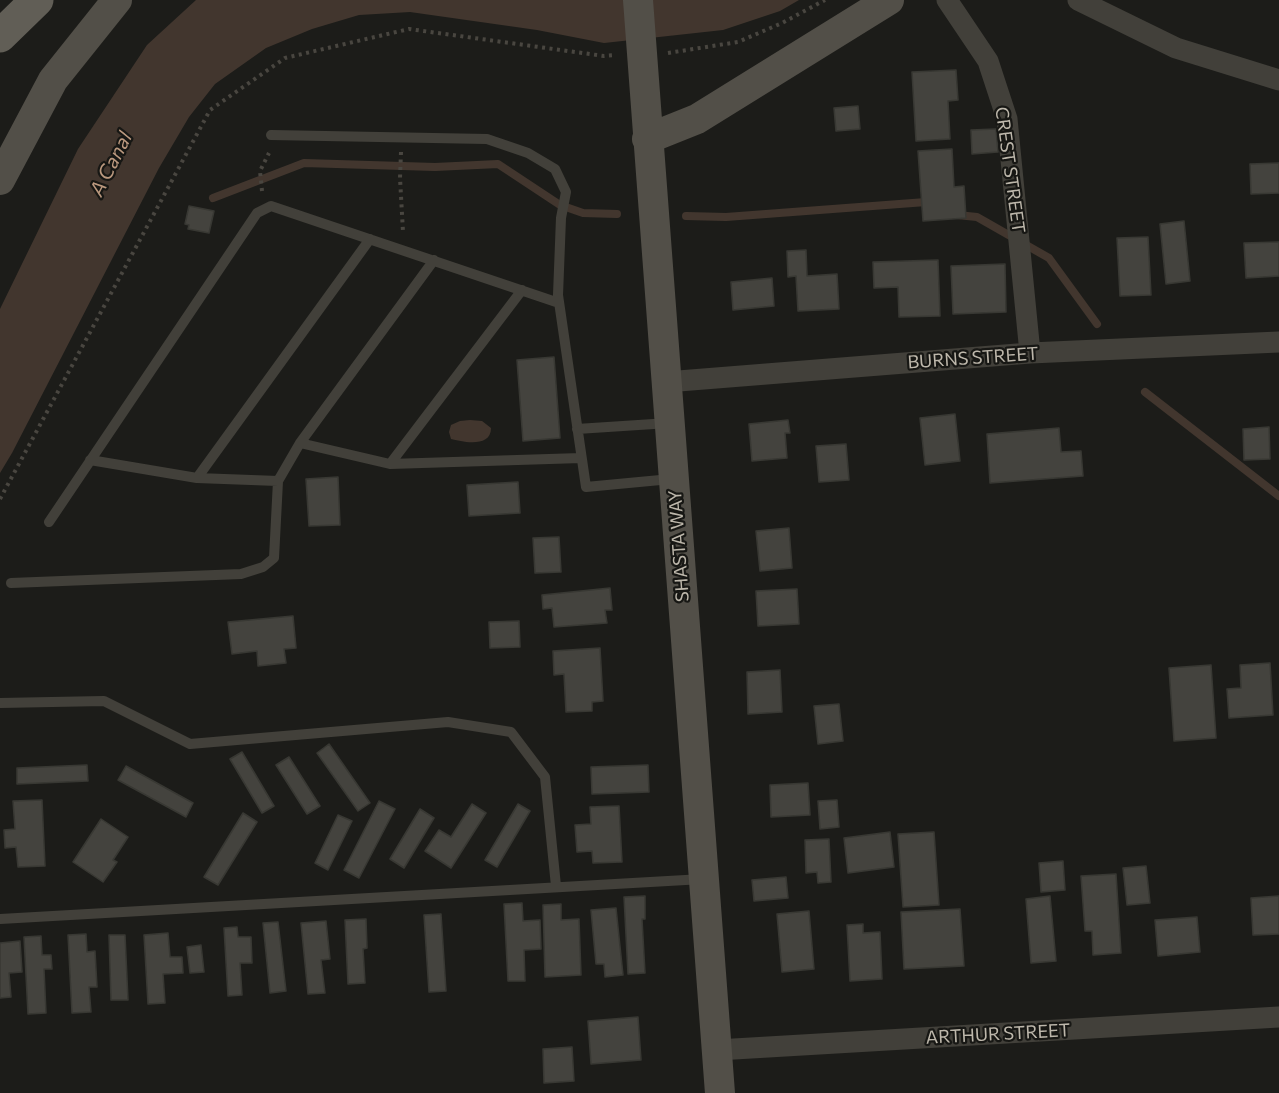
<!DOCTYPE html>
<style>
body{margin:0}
canvas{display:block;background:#1c1c19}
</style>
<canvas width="1279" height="1093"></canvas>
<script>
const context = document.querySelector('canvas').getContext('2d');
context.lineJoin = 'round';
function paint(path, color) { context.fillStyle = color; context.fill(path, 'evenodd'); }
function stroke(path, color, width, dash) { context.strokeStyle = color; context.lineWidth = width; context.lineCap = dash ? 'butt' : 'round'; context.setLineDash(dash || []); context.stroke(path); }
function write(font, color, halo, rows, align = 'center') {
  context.font = font + ' Commissioner,sans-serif'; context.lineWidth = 4.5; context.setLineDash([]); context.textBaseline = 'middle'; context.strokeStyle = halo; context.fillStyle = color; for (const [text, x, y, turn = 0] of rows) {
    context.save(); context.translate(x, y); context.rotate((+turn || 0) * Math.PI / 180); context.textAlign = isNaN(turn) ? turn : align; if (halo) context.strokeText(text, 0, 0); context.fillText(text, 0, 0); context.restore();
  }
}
paint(new Path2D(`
 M196 0H799L780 11 723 30 604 43 537 30 410 12 359 15 312 29 266 48 215 84 189 117 159 168 12 453 0 473V309L78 149 147 45Z
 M470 420 482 421 491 428C491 448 463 442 451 439L449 432 451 425 460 421Z`), '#42362e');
stroke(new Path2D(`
 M213 198 304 163 435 167 498 164 560 205 583 213 617 214
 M957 215 977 217 1049 258 1097 324
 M686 216 726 217 926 202 930 204
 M1145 392 1279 496`), '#42362e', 8);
const building = new Path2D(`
 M956 70 958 100 948 101 950 139 916 141 912 72Z
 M858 106 860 129 836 131 834 108Z
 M996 129 998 152 972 154 971 130Z
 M952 149 954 187 964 186 966 218 923 221 918 151Z
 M1279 163V193L1251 194 1250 164Z
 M189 206 214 211 209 233 188 229 189 225 185 224Z
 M1184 221 1190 281 1166 284 1160 224Z
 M1148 237 1151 295 1120 296 1117 238Z
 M1279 242V276L1246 278 1244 243Z
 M806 250 807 276 837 274 839 309 798 311 796 276 788 277 787 251Z
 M938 260 940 316 899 317 898 287 874 288 873 262Z
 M1005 264 1006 312 953 314 951 266Z
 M772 278 774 306 733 310 731 282Z
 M554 357 560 438 523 441 517 360Z
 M955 414 960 461 925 465 920 418Z
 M788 420 790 433H785L787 458 752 461 749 424Z
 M1269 427 1270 459 1244 460 1243 429Z
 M1059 428 1061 452 1081 451 1083 476 990 483 987 434Z
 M846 444 849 480 819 482 816 446Z
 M338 477 340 525 309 526 306 479Z
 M518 482 520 513 469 516 467 485Z
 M789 528 792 568 760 571 756 531Z
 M559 537 561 572 535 573 533 538Z
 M610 588 612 610H605L607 623 554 627 552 608 543 609 542 595Z
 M797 589 799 624 758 626 756 591Z
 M293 616 296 648 284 649 286 663 258 666 257 651 232 654 228 622Z
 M519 621 520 647 490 648 489 622Z
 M600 648 603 701 592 702V711L566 712 564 674 554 675 553 651Z
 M1270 663 1273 715 1229 718 1227 689 1241 688 1240 665Z
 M1211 665 1216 738 1174 741 1169 668Z
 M780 670 782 712 748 714 747 672Z
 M839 704 843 741 818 744 814 706Z
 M329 744 370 803 358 811 317 753Z
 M242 752 274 806 262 813 230 759Z
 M289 757 320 806 307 814 276 765Z
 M87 765 88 781 17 784V768Z
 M648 765 649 792 592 794 591 767Z
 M126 766 193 803 186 817 118 780Z
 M808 783 810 815 771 817 770 785Z
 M42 800 45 866 18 867 16 847 5 848 4 830 15 829 13 801Z
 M837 800 839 827 820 829 818 801Z
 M379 801 395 809 359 878 344 870Z
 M472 804 486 813 451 868 425 851 439 830 451 837Z
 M518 804 530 811 497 867 485 860Z
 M619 806 622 862 593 863 592 851 577 852 575 825 591 824 590 807Z
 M420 809 434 818 404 868 390 859Z
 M243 813 257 822 218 885 204 877Z
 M338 815 352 821 328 870 315 863Z
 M101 819 128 837 113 860 117 862 103 882 73 862Z
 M890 832 894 867 848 873 844 838Z
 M934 832 939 905 903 907 898 834Z
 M829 839 831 882 818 883 817 872 806 873 805 840Z
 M1063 861 1065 890 1041 892 1039 863Z
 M1146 866 1150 903 1127 905 1123 868Z
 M1116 874 1121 953 1093 955 1092 931H1085L1081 876Z
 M786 877 788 898 754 901 752 880Z
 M645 896V919H642L645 973 628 974 624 897Z
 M1050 896 1056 961 1031 963 1026 899Z
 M1279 896V934L1253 935 1251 898Z
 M522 903 523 921 540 920 541 949 524 950 525 981H508L504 904Z
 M561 904V920L579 919 581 975 545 977 543 905Z
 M616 908 623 975 605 977 604 964H596L591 910Z
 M960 909 964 966 904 969 901 912Z
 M809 911 814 969 782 972 777 914Z
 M441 914 446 991 429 992 424 915Z
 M1197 917 1200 952 1158 956 1155 920Z
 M366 919 367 948 363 949 365 983 348 984 345 920Z
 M326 921 330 959 321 960 325 993 308 994 301 923Z
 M278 922 286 991 270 993 263 923Z
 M863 924V933L880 932 882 979 850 981 847 925Z
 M237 927 238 937H251L252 963H240L242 995 228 996 224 928Z
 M168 933 170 957H182L183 973 163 974 165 1003 148 1004 144 935Z
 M86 934 87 952 95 951 97 987H89L91 1012 72 1013 68 935Z
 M109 935H125L128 1000H111Z
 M41 936 42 955H51L52 969H44L46 1013 28 1014 24 937Z
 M20 941 22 972 9 973 11 997 0 998V943Z
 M201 945 204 972 190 973 187 947Z
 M638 1017 641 1060 591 1064 588 1021Z
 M572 1047 574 1081 544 1083 543 1049Z`);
paint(building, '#44433e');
stroke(building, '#383833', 1.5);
stroke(new Path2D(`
 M668 53 738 42 782 23 825 0
 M401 152 400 178 403 232
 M262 191 260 171 269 153
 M0 499 210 110 285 58 409 29 604 56 616 55`), '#494640', 4, [3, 4.5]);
stroke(new Path2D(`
 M271 135 487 139 528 153 555 169 566 192 561 218 558 295 586 487 671 479
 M577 429 669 423
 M300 443 390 464 581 458
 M90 460 197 478 278 481
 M390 464 522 290
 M197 478 370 239
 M49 522 257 213 271 206 559 303
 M11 583 241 574 263 567 274 558 278 481 300 443 434 260
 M0 703 104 701 190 744 448 722 511 732 545 777 556 886
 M0 919 703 879`), '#42403a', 10);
stroke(new Path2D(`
 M947 0 988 61 1007 119 1030 353
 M1078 0 1176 48 1279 80
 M666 382 1030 353 1279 342
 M717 1050 1279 1017`), '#42403a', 21);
stroke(new Path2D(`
 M638 0 720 1093
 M647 139 697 119 889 0
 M0 180 53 80 117 0`), '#524f48', 30);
stroke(new Path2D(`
 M0 36 37 0`), '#615e56', 33);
write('18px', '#bdb7ab', '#171714', [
 ["CREST STREET",1010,170,82],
 ["BURNS STREET",973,358,-4],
 ["SHASTA WAY",679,546,-94],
 ["ARTHUR STREET",998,1034,-3]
]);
write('italic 20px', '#bb997f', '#171714', [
 ["A Canal",111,164,-63]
]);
</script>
